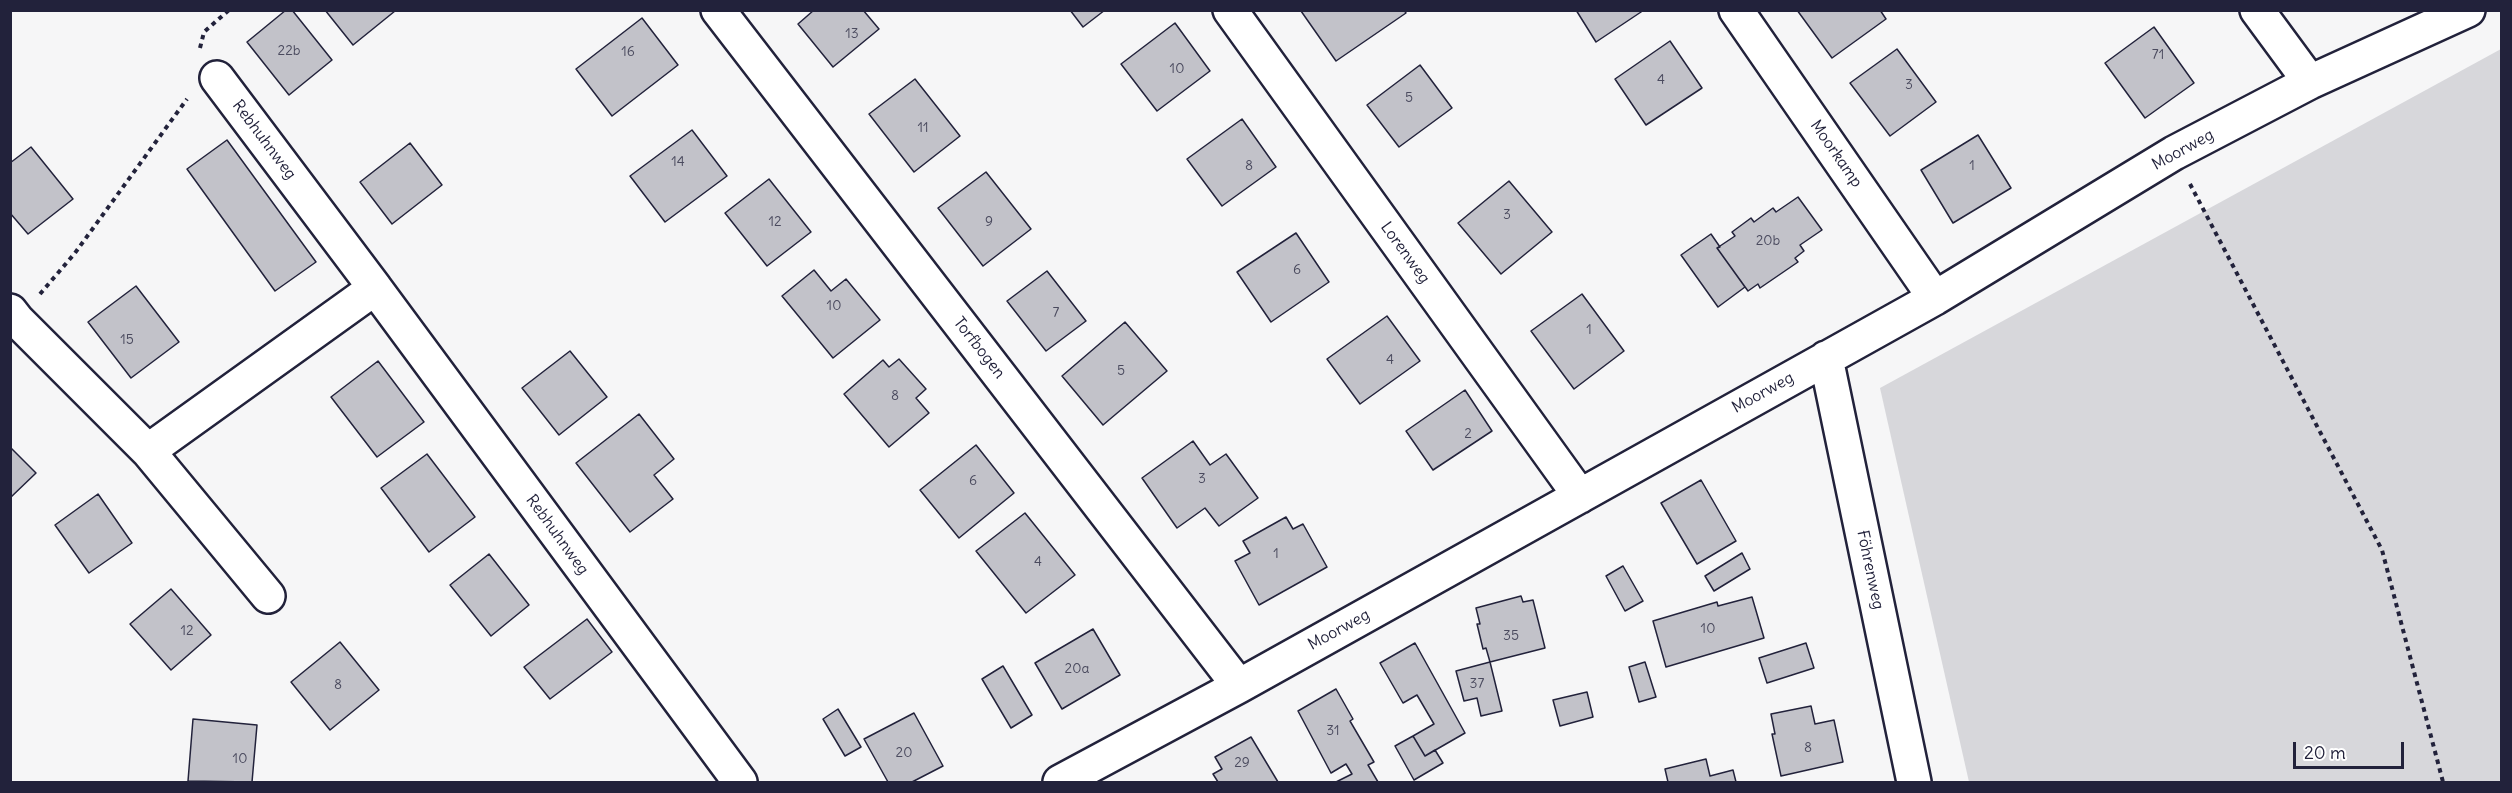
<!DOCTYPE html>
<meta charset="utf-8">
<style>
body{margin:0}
#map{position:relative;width:2512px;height:793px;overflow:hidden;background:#f6f6f7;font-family:Delius,sans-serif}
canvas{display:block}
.frame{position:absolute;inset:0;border:12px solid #22223b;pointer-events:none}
.scale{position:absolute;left:2293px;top:742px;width:111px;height:27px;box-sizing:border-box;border:3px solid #22223b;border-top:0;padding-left:8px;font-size:18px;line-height:21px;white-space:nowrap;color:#22223b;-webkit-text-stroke:4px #fff;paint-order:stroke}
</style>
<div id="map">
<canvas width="2512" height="793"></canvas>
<div class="frame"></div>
<div class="scale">20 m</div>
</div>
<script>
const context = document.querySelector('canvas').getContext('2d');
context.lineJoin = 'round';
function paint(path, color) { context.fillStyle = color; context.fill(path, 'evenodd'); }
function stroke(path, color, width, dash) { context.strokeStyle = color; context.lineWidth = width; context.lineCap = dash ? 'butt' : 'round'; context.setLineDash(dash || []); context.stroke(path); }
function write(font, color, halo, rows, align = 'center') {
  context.font = font + ' Delius,sans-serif'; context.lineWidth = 5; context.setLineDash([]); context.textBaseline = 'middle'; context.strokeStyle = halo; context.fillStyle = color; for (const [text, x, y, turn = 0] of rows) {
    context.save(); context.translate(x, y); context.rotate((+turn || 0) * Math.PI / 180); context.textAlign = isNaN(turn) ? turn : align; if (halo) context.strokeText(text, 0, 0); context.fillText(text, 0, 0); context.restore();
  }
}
paint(new Path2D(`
 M2501 49V782H1969L1880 388Z`), '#d7d7db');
const building = new Path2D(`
 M286 10H292L332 60 289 95 247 42Z
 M325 10H395V11L353 45Z
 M814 10H863L879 29 833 67 798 24Z
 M1070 10H1105L1083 27Z
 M1404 10 1406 13 1336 61 1301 11Z
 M1576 10H1644L1596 42Z
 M1797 10H1880L1886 19 1832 58Z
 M642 18 678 65 612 116 576 69Z
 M1175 23 1210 71 1157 111 1121 64Z
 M2154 27 2194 83 2145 118 2105 63Z
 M1670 41 1702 88 1646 125 1615 79Z
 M1897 49 1936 102 1890 136 1850 83Z
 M1420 65 1452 108 1399 147 1367 105Z
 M915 79 960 136 914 172 869 114Z
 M1242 119 1276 167 1222 206 1187 159Z
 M692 130 727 176 665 222 630 176Z
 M1978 135 2011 188 1953 223 1921 170Z
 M227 140 316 262 275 291 187 169Z
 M410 143 442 185 392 224 360 182Z
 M31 147 73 199 28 234 10 213V163Z
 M986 172 1031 229 983 266 938 208Z
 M769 179 811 232 767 266 725 213Z
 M1509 181 1552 232 1501 274 1458 223Z
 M1798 197 1822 230 1800 245 1804 251 1795 258 1798 262 1760 288 1758 284 1748 291 1717 248 1735 236 1732 232 1751 218 1754 222 1773 208 1776 212Z
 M1296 233 1329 282 1271 322 1237 272Z
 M1711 234 1720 247 1717 248 1745 287 1718 307 1681 255Z
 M814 270 831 291 846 279 880 320 833 358 782 296Z
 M1047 271 1086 321 1046 351 1007 301Z
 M136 286 179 342 131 378 88 322Z
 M1582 294 1624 351 1574 389 1531 331Z
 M1387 316 1420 361 1360 404 1327 359Z
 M1125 322 1167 371 1103 425 1062 376Z
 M570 351 607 397 559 435 522 388Z
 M899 359 926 389 916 398 929 413 889 447 844 394 883 360 889 367Z
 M378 361 424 422 377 457 331 397Z
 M1465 390 1492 431 1433 470 1406 431Z
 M639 414 674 459 654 475 673 499 630 532 576 463Z
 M1193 441 1210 465 1226 454 1258 498 1219 526 1205 508 1177 528 1142 478Z
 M976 445 1014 493 959 538 920 490Z
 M10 447 36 473 10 498Z
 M427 454 475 517 429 552 381 488Z
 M1701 480 1736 541 1697 564 1661 503Z
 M98 494 132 543 89 573 55 525Z
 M1025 513 1075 575 1026 613 976 551Z
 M1286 517 1293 529 1303 524 1327 567 1259 605 1235 561 1250 553 1243 541Z
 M1742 553 1750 569 1714 591 1705 576Z
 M489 554 529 605 491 636 450 585Z
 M1623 566 1643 601 1625 611 1606 576Z
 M171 589 211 635 171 670 130 624Z
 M1521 596 1523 602 1533 600 1545 648 1490 662 1486 648 1483 649 1477 624H1480L1476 608Z
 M1752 597 1764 638 1666 667 1653 621 1717 602 1718 606Z
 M587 619 612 652 550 699 524 667Z
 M1093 629 1120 675 1062 709 1035 663Z
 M340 642 379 690 330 730 291 682Z
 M1415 643 1465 733 1425 756 1413 736 1434 724 1417 695 1403 703 1380 663Z
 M1806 643 1814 668 1767 683 1759 658Z
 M1490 662 1502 711 1481 716 1477 698 1464 701 1456 671Z
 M1645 662 1656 697 1639 702 1629 667Z
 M1003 666 1032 715 1011 728 982 679Z
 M1336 689 1353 719 1350 721 1374 762 1368 765 1378 782H1336L1352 774 1346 764 1331 773 1298 711Z
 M1587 692 1593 717 1560 726 1553 700Z
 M1811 706 1815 724 1834 720 1843 762 1781 776 1772 734H1775L1771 714Z
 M838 709 861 747 845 756 823 719Z
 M914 713 943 766 912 782H888L864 739Z
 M193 719 257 725 252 782 188 781Z
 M1413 736 1425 756 1435 750 1443 763 1414 780 1395 746Z
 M1251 737 1278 782H1218L1213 774 1222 769 1215 757Z
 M1706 759 1710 776 1733 770 1736 782H1668L1665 769Z`);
paint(building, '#c2c2c9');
stroke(building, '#22223b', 1.5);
const minor = new Path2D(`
 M718 10 1239 686
 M1230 10 1580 496
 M1736 10 1935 298
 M2257 10 2310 82
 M217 78 375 288
 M10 311 17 320 148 451 268 596
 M1826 358 1914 782
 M148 451 375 288 740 782
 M1060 782 1239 686 1935 298 2174 153 2310 82 2468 10`);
stroke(minor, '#22223b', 38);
stroke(new Path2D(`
 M200 48 204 32 229 10
 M2190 184 2382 550 2443 782
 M40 294 75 253 187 99`), '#22223b', 4, [4.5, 4.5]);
stroke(minor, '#fff', 33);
write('14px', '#4a4a5e', null, [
 ["13",852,34],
 ["22b",289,51],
 ["16",628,52],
 ["71",2158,55],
 ["10",1177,69],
 ["4",1661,80],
 ["3",1909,85],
 ["5",1409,98],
 ["11",923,128],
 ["14",678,162],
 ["8",1249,166],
 ["1",1972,166],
 ["3",1507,215],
 ["12",775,222],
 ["9",989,222],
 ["20b",1768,241],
 ["6",1297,270],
 ["10",834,306],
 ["7",1056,313],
 ["1",1589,330],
 ["15",127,340],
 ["4",1390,360],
 ["5",1121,371],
 ["8",895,396],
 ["2",1468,434],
 ["3",1202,479],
 ["6",973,481],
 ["1",1276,554],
 ["4",1038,562],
 ["10",1708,629],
 ["12",187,631],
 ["35",1511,636],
 ["20a",1077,669],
 ["37",1477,684],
 ["8",338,685],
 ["31",1333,731],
 ["8",1808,748],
 ["20",904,753],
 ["10",240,759],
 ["29",1242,763]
]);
write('16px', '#22223b', '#fff', [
 ["Rebhuhnweg",264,140,53],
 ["Moorweg",2183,150,-29],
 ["Moorkamp",1836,154,55],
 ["Lorenweg",1405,253,54],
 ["Torfbogen",979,348,52],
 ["Moorweg",1763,393,-29],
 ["Rebhuhnweg",557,535,54],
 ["Föhrenweg",1870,570,78],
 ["Moorweg",1339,630,-29]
]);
</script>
